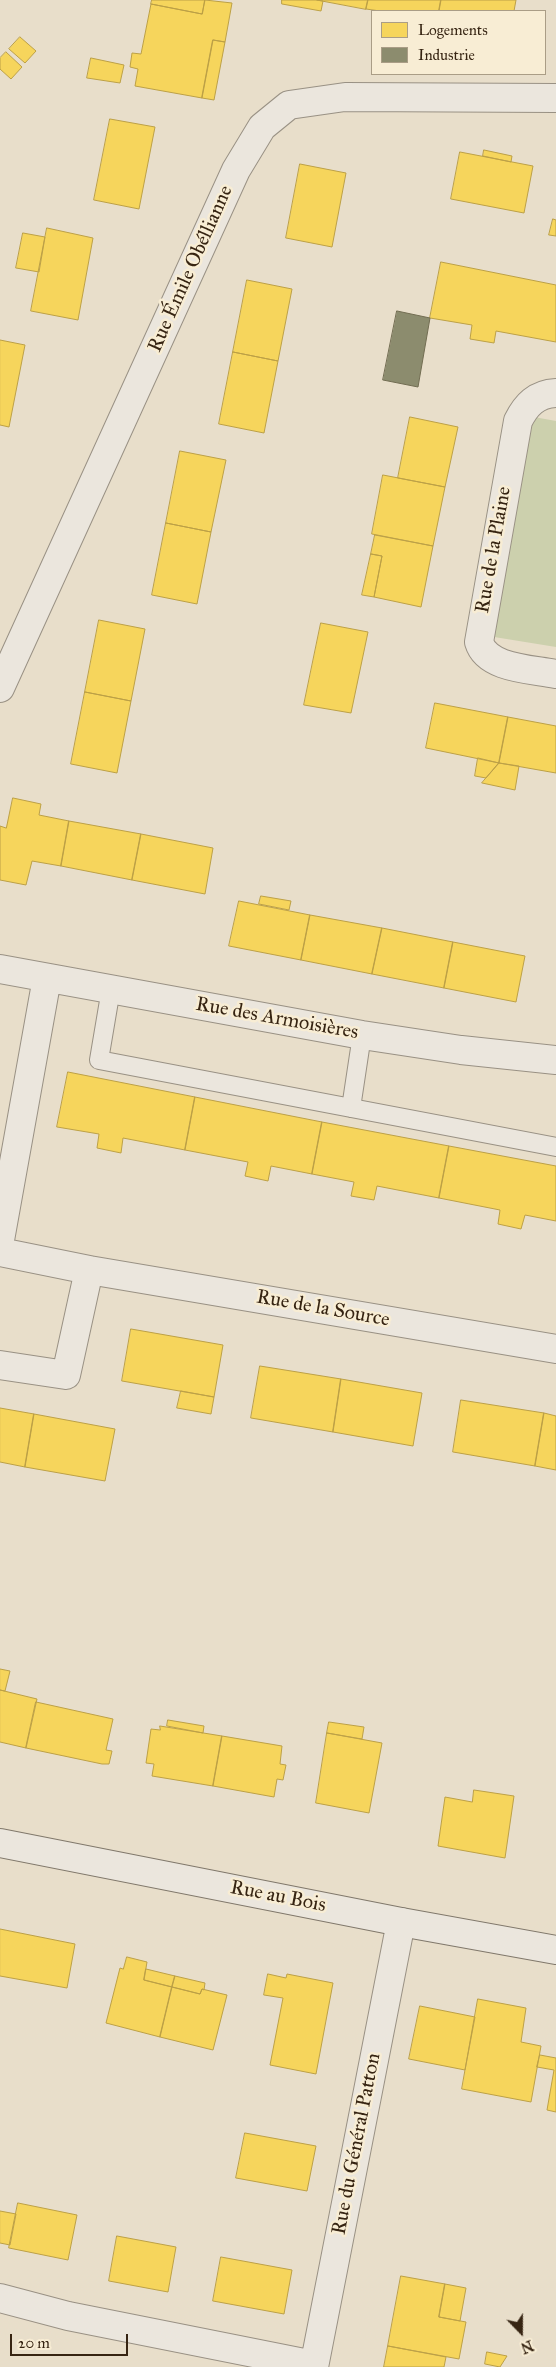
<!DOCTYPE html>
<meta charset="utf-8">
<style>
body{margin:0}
#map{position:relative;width:556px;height:2367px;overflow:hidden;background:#e8deca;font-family:"IM FELL Great Primer",serif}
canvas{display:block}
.legend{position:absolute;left:371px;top:10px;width:175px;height:65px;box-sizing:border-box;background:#f8edd4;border:1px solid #aa9d86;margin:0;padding:6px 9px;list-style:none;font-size:15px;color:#362412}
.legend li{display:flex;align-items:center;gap:10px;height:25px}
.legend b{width:25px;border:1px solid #aa9d86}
.north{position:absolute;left:496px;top:2307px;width:50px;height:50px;-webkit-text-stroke:4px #f8edd4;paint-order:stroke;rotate:158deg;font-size:14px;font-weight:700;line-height:20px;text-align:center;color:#362412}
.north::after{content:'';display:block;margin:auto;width:18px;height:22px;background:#362412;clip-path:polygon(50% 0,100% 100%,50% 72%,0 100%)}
.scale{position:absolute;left:10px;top:2334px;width:118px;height:22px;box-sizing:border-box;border:2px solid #362412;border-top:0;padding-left:6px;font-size:15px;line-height:18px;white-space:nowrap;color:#362412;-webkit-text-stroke:4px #f8edd4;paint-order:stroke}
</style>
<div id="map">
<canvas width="556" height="2367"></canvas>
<ul class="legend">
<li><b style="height:14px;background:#f6d55c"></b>Logements</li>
<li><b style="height:14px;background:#8c8c6e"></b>Industrie</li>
</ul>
<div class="north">N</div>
<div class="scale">20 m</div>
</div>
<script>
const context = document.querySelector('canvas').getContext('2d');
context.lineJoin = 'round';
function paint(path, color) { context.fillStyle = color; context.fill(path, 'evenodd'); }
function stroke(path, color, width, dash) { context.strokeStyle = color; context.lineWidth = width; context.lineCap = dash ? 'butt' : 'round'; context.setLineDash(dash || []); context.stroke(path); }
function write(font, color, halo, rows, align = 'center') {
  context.font = font + ' "IM FELL Great Primer",serif'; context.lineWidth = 5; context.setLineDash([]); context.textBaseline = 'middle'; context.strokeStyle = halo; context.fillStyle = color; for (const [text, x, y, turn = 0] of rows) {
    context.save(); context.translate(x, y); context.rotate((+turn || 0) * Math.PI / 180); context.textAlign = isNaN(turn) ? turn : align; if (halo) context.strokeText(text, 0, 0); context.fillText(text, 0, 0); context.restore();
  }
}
paint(new Path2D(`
 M534 417 556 421V647L488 636Z`), '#ccd0ad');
const homes = new Path2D(`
 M152 0H205L202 14 151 4Z
 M205 0 232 3 225 42 213 40 202 98 135 86 138 69 130 67 132 53 141 54 151 4 202 14Z
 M282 0H317L323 1 321 11 282 4Z
 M317 0H368L366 9Z
 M368 0H441L439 11H380L366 9Z
 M441 0H516L514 11H439Z
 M20 37 36 51 25 63 9 49Z
 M213 40 225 42 214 100 202 98Z
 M6 52 22 67 11 79 0 69V58Z
 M91 58 124 65 120 83 87 78Z
 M110 119 155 127 139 209 94 200Z
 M484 150 512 156 511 162 483 156Z
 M460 152 533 166 524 213 451 199Z
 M300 164 346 173 332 247 286 238Z
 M553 219 556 220V236L549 235Z
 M47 228 93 238 78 320 31 311Z
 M23 233 45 237 39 272 16 268Z
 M441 262 556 285V342L496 331 494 343 470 339 472 325 430 318Z
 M247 280 292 289 278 361 233 352Z
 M0 340 25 345 9 427 0 425Z
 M233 352 278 361 264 433 219 424Z
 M410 417 458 427 445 487 398 478Z
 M180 451 226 460 211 532 166 523Z
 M383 475 445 487 433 546 372 534Z
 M166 523 211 532 197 604 152 595Z
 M375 535 433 546 421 607 374 597 382 556 371 554Z
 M371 554 382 556 374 597 362 595Z
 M99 620 145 629 131 701 85 692Z
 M321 623 368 632 351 713 304 705Z
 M85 692 131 701 117 773 71 764Z
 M435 703 508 717 499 763 426 748Z
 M508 717 556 726V773L499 763Z
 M478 758 499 763 486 778 475 776Z
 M499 763 519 766 515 790 482 783Z
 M13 798 41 804 39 815 69 821 61 866 32 861 26 885 0 880V826L6 828Z
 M69 821 141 834 132 880 61 866Z
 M141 834 213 848 205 894 132 880Z
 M261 896 291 901 289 910 259 904Z
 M239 901 310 915 301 960 229 946Z
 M310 915 382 928 372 974 301 960Z
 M382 928 453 942 444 988 372 974Z
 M453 942 525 956 516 1002 444 988Z
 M68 1072 195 1097 185 1150 123 1138 121 1153 97 1148 99 1134 57 1127Z
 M195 1097 322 1122 312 1174 271 1166 268 1181 245 1176 248 1162 185 1150Z
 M322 1122 449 1146 439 1198 377 1186 374 1200 351 1196 354 1182 312 1174Z
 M449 1146 556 1166V1221L525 1215 521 1229 498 1224 500 1210 439 1198Z
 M131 1329 223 1345 214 1397 122 1381Z
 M260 1366 341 1379 333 1432 251 1418Z
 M341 1379 422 1393 413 1446 333 1432Z
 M181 1391 214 1397 211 1414 177 1408Z
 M461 1400 544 1413 535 1466 453 1452Z
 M0 1408 34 1414 25 1467 0 1462Z
 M544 1413 556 1416V1470L535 1466Z
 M34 1414 115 1429 105 1481 25 1467Z
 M0 1669 10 1671 5 1691 0 1690Z
 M0 1690 37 1699 26 1748 0 1742Z
 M36 1702 113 1719 106 1750 112 1751 109 1764H102L26 1748Z
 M168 1720 204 1726 203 1733 167 1726Z
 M329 1722 364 1727 362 1739 327 1733Z
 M160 1726 222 1736 213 1786 152 1776 154 1764 146 1763 151 1729 160 1730Z
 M327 1733 382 1743 369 1813 316 1803Z
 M222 1736 282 1746 280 1764 286 1765 283 1780 277 1779 274 1797 213 1786Z
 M474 1790 514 1796 505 1858 438 1846 445 1797 472 1802Z
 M0 1929 75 1944 67 1988 0 1976Z
 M127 1957 147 1962 144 1980 172 1987 160 2037 106 2023 120 1968 123 1969Z
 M146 1969 175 1976 172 1987 144 1980Z
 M268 1974 286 1978 287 1974 333 1983 316 2074 270 2065 283 1998 264 1995Z
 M175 1976 205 1983 204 1990 202 1989 200 1994 172 1987Z
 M172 1987 200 1994 202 1989 227 1995 213 2050 160 2037Z
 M478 1999 526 2008 521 2042 541 2046 531 2102 462 2089Z
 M420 2006 475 2017 465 2070 409 2059Z
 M540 2055 556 2058V2112L547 2110 554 2070 537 2067Z
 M245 2133 316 2146 307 2191 236 2178Z
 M18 2203 77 2215 68 2260 9 2248Z
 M0 2211 16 2214 10 2245 0 2243Z
 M117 2236 176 2247 168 2292 109 2281Z
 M221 2257 292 2270 284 2314 213 2301Z
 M401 2276 445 2284 439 2317 466 2322 459 2359 388 2346Z
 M445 2284 466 2288 460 2321 439 2317Z
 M388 2346 446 2357 444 2367H384Z
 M487 2352 507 2356 500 2367 485 2364Z`);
paint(homes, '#f6d55c');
stroke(homes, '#bca046', 1);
const industry = new Path2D(`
 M397 311 430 318 418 387 383 380Z`);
paint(industry, '#8c8c6e');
stroke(industry, '#726d52', 1);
const lane = new Path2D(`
 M111 989 99 1060 556 1147
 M351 1108 362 1035`);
const street = new Path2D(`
 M556 393C536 394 526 405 518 421L479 642C487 669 532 669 556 674
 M0 688 236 170 262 127 289 105 345 97 556 98
 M0 969 362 1035 461 1050 556 1060
 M0 1240 47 978
 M0 1252 89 1270 556 1349
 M0 1365 66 1375 89 1270
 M0 2298 68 2316 314 2365
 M314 2367 401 1922`);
const secondary = new Path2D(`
 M0 1843 401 1922 556 1950`);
stroke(lane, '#999184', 20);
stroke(street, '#999184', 30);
stroke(secondary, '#80786b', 30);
stroke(lane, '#ebe6dd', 18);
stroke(street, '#ebe6dd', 28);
stroke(secondary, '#ebe6dd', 28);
write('20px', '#362412', '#f8edd4', [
 ["Rue Émile Obéllianne",191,269,-66],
 ["Rue de la Plaine",494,550,-80],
 ["Rue des Armoisières",277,1019,10],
 ["Rue de la Source",323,1309,10],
 ["Rue au Bois",278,1897,11],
 ["Rue du Général Patton",357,2144,-79]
]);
</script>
